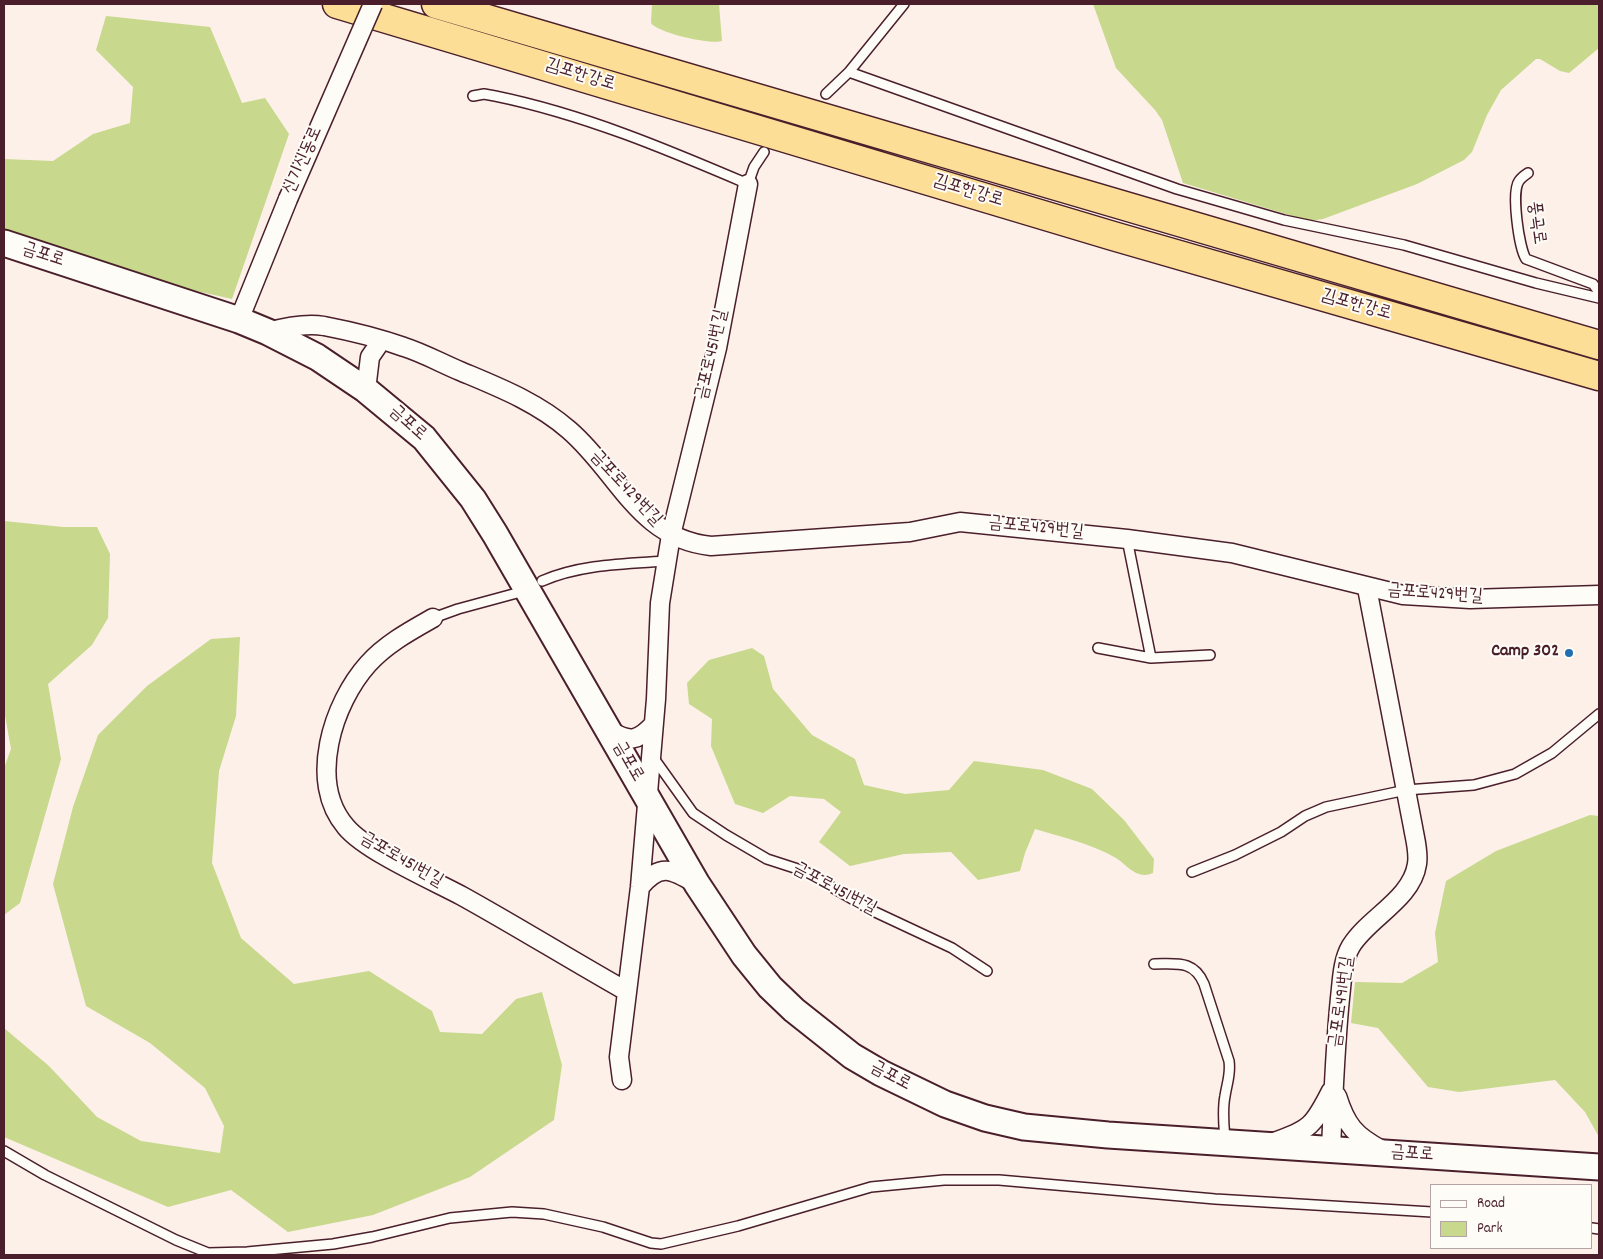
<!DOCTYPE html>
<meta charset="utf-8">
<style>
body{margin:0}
#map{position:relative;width:1603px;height:1259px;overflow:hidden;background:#fcf0e8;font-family:Dekko,sans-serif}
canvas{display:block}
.frame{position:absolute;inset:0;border:5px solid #4a1f2b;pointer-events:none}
.legend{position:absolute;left:1430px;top:1184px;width:162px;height:65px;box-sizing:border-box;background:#fdfcf7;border:1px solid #b5a4a5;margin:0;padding:6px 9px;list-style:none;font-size:15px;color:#4a1f2b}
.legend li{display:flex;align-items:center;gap:10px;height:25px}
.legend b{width:25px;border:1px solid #b5a4a5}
</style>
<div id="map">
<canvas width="1603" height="1259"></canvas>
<div class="frame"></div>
<ul class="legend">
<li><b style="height:6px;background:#fdfcf7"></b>Road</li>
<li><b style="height:14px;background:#c8d88c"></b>Park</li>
</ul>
</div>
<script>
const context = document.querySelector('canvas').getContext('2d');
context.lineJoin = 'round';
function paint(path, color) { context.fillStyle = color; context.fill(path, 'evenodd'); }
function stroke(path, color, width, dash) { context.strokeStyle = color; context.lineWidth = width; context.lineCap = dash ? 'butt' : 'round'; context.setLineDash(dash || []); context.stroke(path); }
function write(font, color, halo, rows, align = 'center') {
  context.font = font + ' Dekko,"Poor Story",sans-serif'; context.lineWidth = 4; context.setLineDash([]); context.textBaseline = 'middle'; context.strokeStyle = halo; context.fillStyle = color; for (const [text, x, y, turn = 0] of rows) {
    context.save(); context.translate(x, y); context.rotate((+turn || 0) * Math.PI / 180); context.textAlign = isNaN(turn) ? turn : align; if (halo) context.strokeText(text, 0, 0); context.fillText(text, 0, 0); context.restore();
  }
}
paint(new Path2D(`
 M652 4H719L722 41C711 45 658 33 651 23Z
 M1093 4H1599V48L1569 73 1560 71 1540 59H1536L1501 90 1487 115 1472 152 1464 160 1417 184 1323 219 1309 221 1183 183 1162 120 1155 110 1116 68Z
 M106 16 210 27 242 103 265 98 289 134 232 299 152 281 4 233V159L53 161 93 134 130 123 133 87 96 50Z
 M4 521 63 527H97L110 554 108 618 92 645 48 684 61 759 20 903 4 915V768L11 749 4 710Z
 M240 637 236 716 219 771 212 863 241 938 294 984 369 971 432 1011 440 1032 482 1034 516 999 542 992 562 1065 554 1120 470 1177 373 1215 288 1232 231 1190 168 1207 4 1137V1028L49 1066 97 1117 141 1141 220 1153 224 1126 205 1088 150 1043 86 1006 53 884 73 807 98 735 147 686 211 639Z
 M752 648 764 656 773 689 812 735 855 759 864 785 905 794 949 790 974 761 1043 770 1092 789 1124 820 1154 859 1153 873C1137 880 1128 866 1116 858 1092 844 1062 837 1035 829L1025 853 1020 871 978 880 951 852 904 854 850 866 819 842 841 812 824 799 790 796 763 813 735 804 711 746 712 719 689 704 687 683 709 660Z
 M1590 815 1599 816V1137L1585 1112 1555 1080 1459 1092 1428 1087 1378 1028 1351 1023 1355 982 1402 983 1438 962 1435 933 1446 881 1496 851Z`), '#c8d88c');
const service = new Path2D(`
 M849 72 1177 189 1284 220 1404 245 1536 283 1599 298
 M826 94 849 72 904 4
 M473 96 484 94 495 96C583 114 666 149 748 184L754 167 764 152
 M1528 173C1525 175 1521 178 1519 181 1511 192 1519 248 1526 259L1593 284 1599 292
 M542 581C581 564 625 564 667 561
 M433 618 458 609 517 593
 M1098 648 1151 658 1127 539
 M1151 658 1210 655
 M653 757 693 813 726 835 767 859 804 871 873 911 952 948 987 971
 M1192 872 1235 855 1281 832 1305 816 1326 807 1406 790 1474 785 1515 774 1552 753 1599 714
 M1154 964C1177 964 1194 960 1204 984L1229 1061C1231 1074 1227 1083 1225 1096 1222 1111 1224 1126 1225 1140
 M4 1151 45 1175 176 1240 208 1253 247 1252 333 1244 372 1237 450 1218 512 1212 544 1214 603 1227 651 1243 661 1244 738 1226 871 1187 944 1180H999L1215 1199 1432 1212
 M1592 1228 1599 1229`);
const minor = new Path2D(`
 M239 320 288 199
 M268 332C286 327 305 323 324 326 350 331 379 338 404 347 423 353 441 363 460 371 498 387 537 402 569 430 619 473 638 538 711 546L910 532 960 522 1127 539 1232 553 1403 595 1470 599 1599 595
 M366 390 370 357 381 341
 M433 618C410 631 386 644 368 664 333 703 307 782 346 827 366 851 432 880 462 896 518 927 571 960 626 991
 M610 731C630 742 637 742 654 724
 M640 887C660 863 671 869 695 883
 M622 1080 619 1057 640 887 656 699 660 603 671 535 717 348 748 184
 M1337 1096C1346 1125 1355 1136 1382 1150
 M1274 1142C1310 1130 1314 1125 1331 1091
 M1331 1150C1333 1099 1335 1048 1340 998 1342 982 1342 961 1351 946 1368 918 1412 899 1417 864 1419 852 1415 839 1413 827L1367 588`);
const secondary = new Path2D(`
 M4 243 239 320 268 332 317 357 366 390 424 438 473 499 495 534 697 884 744 955 770 987 794 1010 852 1056 881 1073 945 1104 985 1118 1024 1127 1108 1135 1599 1167`);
const trunk = new Path2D(`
 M337 4 1113 236 1599 376
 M436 4 1599 345`);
stroke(service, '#4a1f2b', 12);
stroke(minor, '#4a1f2b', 21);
stroke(secondary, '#4a1f2b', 29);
stroke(trunk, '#4a1f2b', 31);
stroke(service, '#fdfcf7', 9);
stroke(minor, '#fdfcf7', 18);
stroke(secondary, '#fdfcf7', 25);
stroke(trunk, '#fdde96', 28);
const minorBridge = new Path2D(`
 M288 199 373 4`);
stroke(minorBridge, '#4a1f2b', 21, []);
stroke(minorBridge, '#fdfcf7', 18);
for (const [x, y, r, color] of [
 [1569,653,5,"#1f6fb2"]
]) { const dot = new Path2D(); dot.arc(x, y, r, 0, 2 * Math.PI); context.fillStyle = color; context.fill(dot); stroke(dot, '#fdfcf7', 2); }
write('18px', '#4a1f2b', '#fdfcf7', [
 ["김포한강로",580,76,17],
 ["신기신동로",304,161,-66],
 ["김포한강로",968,192,17],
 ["풍곡로",1535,223,82],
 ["금포로",43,256,18],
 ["김포한강로",1356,306,16],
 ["금포로451번길",713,355,-77],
 ["금포로",407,424,42],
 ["금포로429번길",625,489,47],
 ["금포로429번길",1036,529,6],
 ["금포로429번길",1435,595,4],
 ["금포로",627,762,60],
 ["금포로451번길",401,861,30],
 ["금포로451번길",834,890,28],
 ["금포로491번길",1343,1002,-82],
 ["금포로",890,1077,28],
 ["금포로",1412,1155,4]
]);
write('bold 18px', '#4a1f2b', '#fdfcf7', [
 ["Camp 302",1559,653]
], 'right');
</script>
